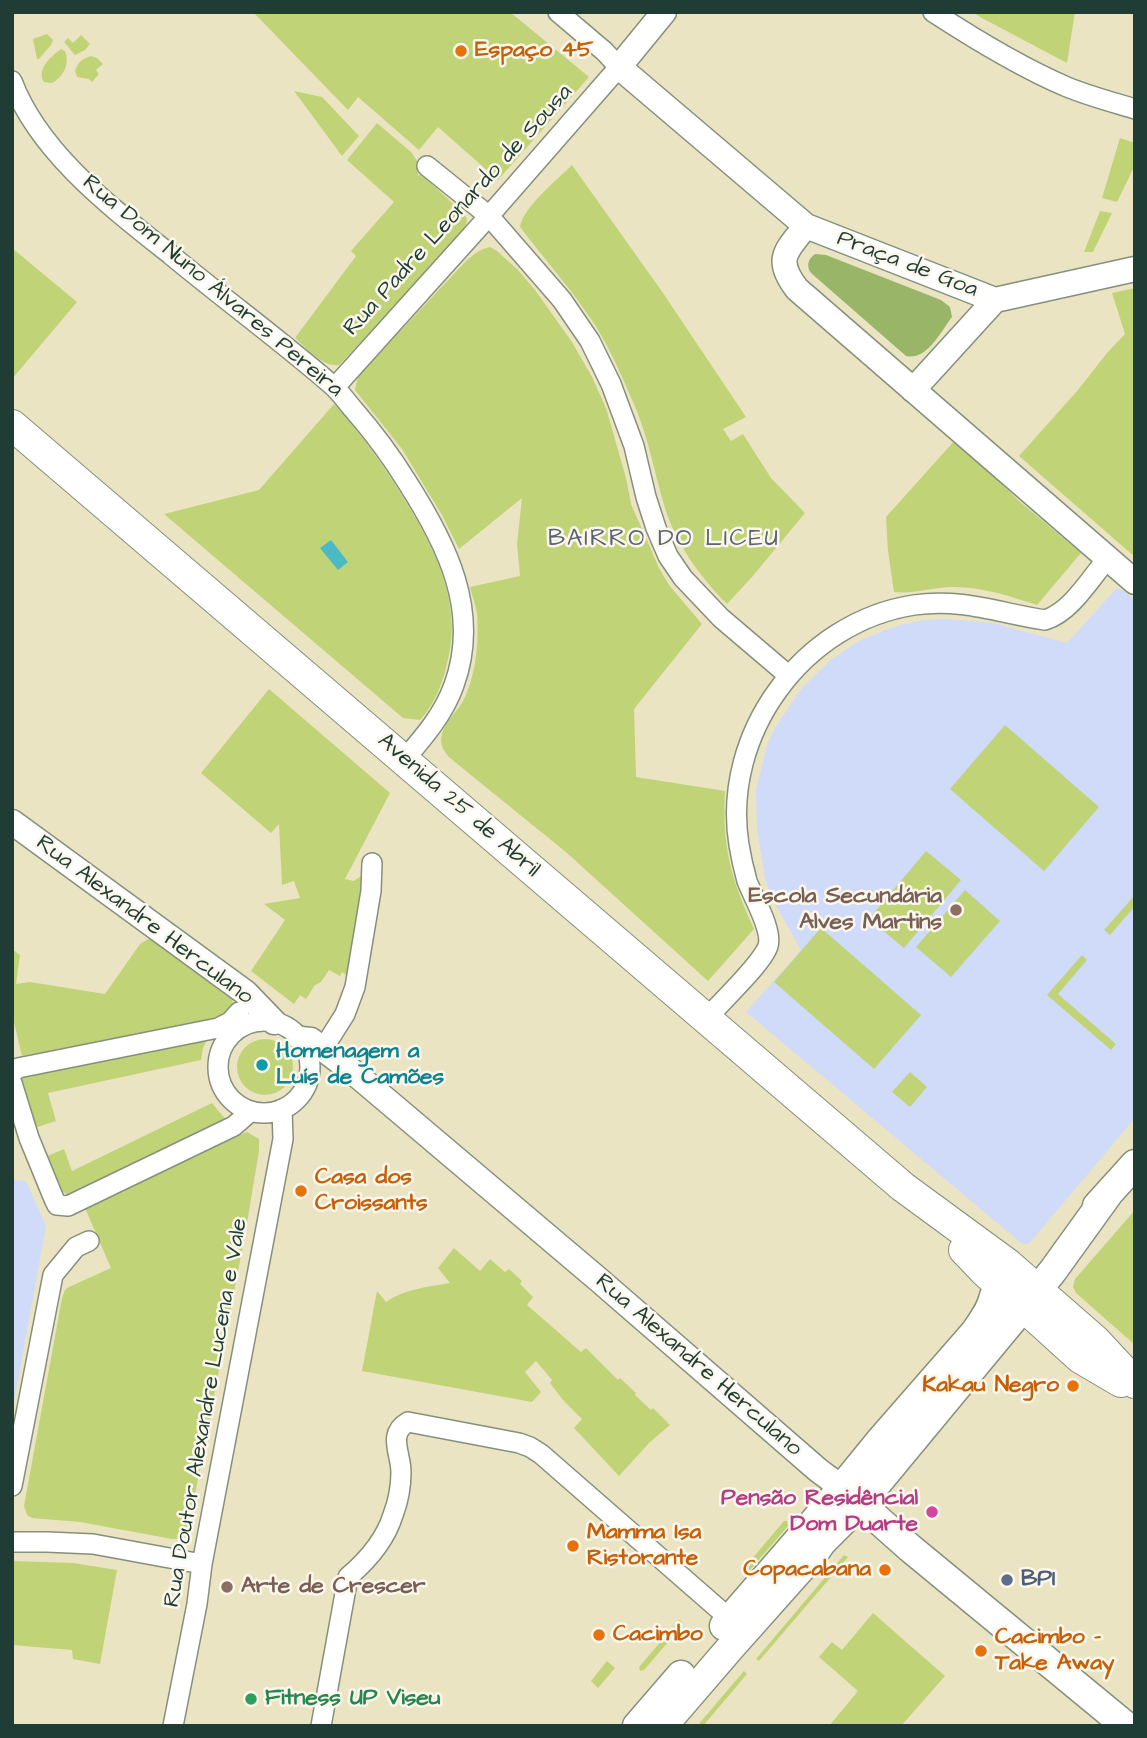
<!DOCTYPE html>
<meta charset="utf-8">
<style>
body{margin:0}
#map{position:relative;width:1147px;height:1738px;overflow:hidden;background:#ebe4c3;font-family:"Architects Daughter",sans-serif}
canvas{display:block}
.frame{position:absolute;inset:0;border:14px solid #1f3d34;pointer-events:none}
</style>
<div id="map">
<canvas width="1147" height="1738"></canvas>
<div class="frame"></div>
</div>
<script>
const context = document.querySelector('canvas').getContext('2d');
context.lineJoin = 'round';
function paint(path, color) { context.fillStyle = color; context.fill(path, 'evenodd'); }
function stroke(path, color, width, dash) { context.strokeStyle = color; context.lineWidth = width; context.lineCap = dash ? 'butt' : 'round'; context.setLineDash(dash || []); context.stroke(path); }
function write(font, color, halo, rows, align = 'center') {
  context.font = font + ' "Architects Daughter",sans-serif'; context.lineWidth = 5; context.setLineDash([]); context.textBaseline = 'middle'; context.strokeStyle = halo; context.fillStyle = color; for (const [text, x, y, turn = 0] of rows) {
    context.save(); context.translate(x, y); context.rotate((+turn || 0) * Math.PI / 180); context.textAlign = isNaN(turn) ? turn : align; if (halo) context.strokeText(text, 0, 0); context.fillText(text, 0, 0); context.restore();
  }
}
paint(new Path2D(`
 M1117 588 1124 591 1135 600V1118L1033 1239 1028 1244H1024L1020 1242 746 1012 801 950 770 895 765 878 757 829 756 789 768 743 775 728 797 695 803 687 832 659 859 641 888 629 904 624 925 620 946 619 993 623 1067 643Z
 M12 1180 26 1181 46 1226 12 1413Z`), '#d0daf9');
paint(new Path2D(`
 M253 12H510L589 77 498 180 438 127 419 150 358 97 348 110Z
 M972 12H1075L1067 63 980 17Z
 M47 34 53 40 51 45 39 59H37L33 39Z
 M81 35 90 44 85 50 75 55 64 42 68 38 73 43Z
 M61 49 65 51C70 64 64 76 52 83L44 82C36 70 51 56 61 49Z
 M91 56 97 58 103 64 96 70 99 74 92 82 89 79 77 77 75 71C78 62 82 59 91 56Z
 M294 91 322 97 359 136 342 156Z
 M377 123 411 152 417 161 418 176 421 174 464 214 467 219C466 229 463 234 456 242L339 365C322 367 308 349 295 338L356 256 351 251 394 202 347 160Z
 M1120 138 1135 143V165L1117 202 1102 198Z
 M572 165 663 293 746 417 723 429 731 441 743 434 771 478 805 513 752 577 727 604C699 576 675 542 664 505 654 471 648 435 633 402 622 376 610 349 595 325 573 291 545 260 520 227 523 207 557 180 572 165Z
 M1100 211 1112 213 1093 252H1084Z
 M490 247 497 251 518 270 535 290 572 342 592 377 606 408 626 478 631 504 659 568 669 585 702 624 634 709 636 777 725 791C722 848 731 878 754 929L708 981 567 853 450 758C445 753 441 747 441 739 442 725 456 713 463 701 476 676 479 642 477 614 476 605 472 596 470 587L520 576 517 544 522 498 459 549 442 515 402 449 355 390 358 376 466 261C474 254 480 249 490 247Z
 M12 248 77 302 12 379Z
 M1135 288V557L1019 456 1078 390 1107 353 1125 334 1112 293Z
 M334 404C364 437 386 469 409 507 429 541 448 576 451 616 453 632 451 648 447 663 443 683 434 705 420 720L403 718 164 514 259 490Z
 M956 439 1019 501 1081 553 1037 605C1010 596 979 586 950 587 931 588 912 594 894 592L888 551 886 517Z
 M269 689 390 793 345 879 354 881 361 876 365 878 349 977 342 972 340 976 329 970 321 982 315 985 306 999 300 995 294 1004 251 971 285 920 264 904 300 898 294 881 282 885 279 824 271 833 201 773Z
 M1005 725 1099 807 1044 871 950 789Z
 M926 851 961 880 904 948 869 919Z
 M965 890 1000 921 951 977 916 947Z
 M1135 895V906L1110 935 1104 930Z
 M821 928 921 1015 874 1069 774 982Z
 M150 938 229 996 233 1001 230 1012 202 1022 22 1056 12 1014V949L20 955 16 984 30 982 105 994 140 944Z
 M1082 955 1087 960 1058 994 1116 1044 1111 1050 1047 995Z
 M208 1037 203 1048 201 1060 48 1093 56 1121 34 1128 20 1081 23 1074Z
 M237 1067a28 28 0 1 1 56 0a28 28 0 1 1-56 0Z
 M910 1072 927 1087 910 1107 892 1092Z
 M212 1103 226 1120 76 1193 68 1195 60 1190 45 1157 64 1149 72 1171Z
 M247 1132 259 1139V1151L245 1235 188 1531C183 1536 179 1540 172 1539L80 1522 32 1518 27 1515 24 1506 62 1298 65 1290 69 1287 111 1268 85 1208Z
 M1135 1210V1345L1076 1293 1073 1287 1075 1279Z
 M454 1248 480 1271 490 1259 505 1272 509 1269 522 1281 520 1284 533 1297 527 1305 581 1352 586 1348 618 1380 620 1378 636 1393 635 1395 651 1410 653 1408 670 1425 650 1442 619 1476 574 1428 582 1419 563 1400 550 1383 552 1380 536 1361 525 1372 541 1392 532 1402 362 1371 377 1291 386 1302C405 1289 427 1287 450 1283L438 1268Z
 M784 1521H787L788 1526 750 1570 746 1571 745 1567Z
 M844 1555 848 1557 759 1661 756 1659Z
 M12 1561 73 1563 117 1570 100 1664 73 1659 72 1650 12 1645Z
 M873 1613 945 1676 901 1726H829L858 1691 819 1657 832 1642 842 1650Z
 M679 1620 682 1621V1626L644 1670 640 1671 639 1667Z
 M607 1661 615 1668 598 1688 591 1681Z
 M744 1671 747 1674 703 1726H697Z`), '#c0d377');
paint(new Path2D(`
 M815 254 826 255 941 300 950 307 952 317C941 331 927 361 906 356L811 273C806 266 808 259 815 254Z`), '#98b568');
paint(new Path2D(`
 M331 540 348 562 338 570 320 548Z`), '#4cbac5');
const minor = new Path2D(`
 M933 12C976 40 1020 67 1067 87 1089 96 1112 102 1135 109
 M12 81C39 153 112 208 171 255 224 299 280 340 332 385 340 392 346 401 353 409 373 432 391 456 407 482 446 543 481 611 454 685 444 714 423 738 404 760
 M427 166 489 216 562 300 590 341 611 384 634 446 646 497 656 528 668 556 683 578 721 618 788 675
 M335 387 489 216 619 67 604 51 558 12
 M706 1019C721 1002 762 964 768 946 773 930 753 897 747 881 744 870 741 857 739 845 721 734 803 622 914 605 962 598 999 613 1045 620 1071 612 1090 579 1107 559
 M218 1067a46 46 0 1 1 92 0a46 46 0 1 1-92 0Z
 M323 1049 345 1014 355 987 371 891 372 863
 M12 1073 18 1068 218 1028 230 1022 239 1012
 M12 1083 29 1138 54 1199 57 1205 68 1206 234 1126 251 1111
 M12 1486 53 1275 76 1247 89 1241
 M12 1542H47L93 1544 202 1564
 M173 1726 197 1604 202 1564 283 1139 282 1109
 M321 1726 348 1577C368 1560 385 1541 393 1515 398 1502 401 1486 401 1472 401 1453 387 1434 408 1422L519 1443 530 1447 541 1454 730 1619`);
const tertiary = new Path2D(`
 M664 12 619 67 806 226 995 300
 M806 226C786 251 774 259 797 289L1135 582
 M995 300 1135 269
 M913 390 995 300
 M12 822 246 993 274 1022
 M301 1039 311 1040 352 1071 599 1280 818 1470 842 1488`);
const secondary = new Path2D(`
 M1097 1206 1135 1164
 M847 1492 910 1548 1126 1726
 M724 1626 808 1529 879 1442 975 1332C983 1320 991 1310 994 1296
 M637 1726 681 1675
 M663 1726 731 1647 813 1555 822 1542 860 1504 1052 1272 1109 1193`);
const primary = new Path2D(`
 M12 425 903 1187 1008 1264 1095 1340 1135 1383
 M964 1250 985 1272 1080 1358 1121 1382
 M986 1317 1011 1302 1032 1298`);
stroke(minor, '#85907c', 22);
stroke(tertiary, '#85907c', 27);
stroke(secondary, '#85907c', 31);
stroke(primary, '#85907c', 32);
stroke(minor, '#fff', 19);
stroke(tertiary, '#fff', 24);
stroke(secondary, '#fff', 28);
stroke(primary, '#fff', 30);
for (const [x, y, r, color] of [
 [461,51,7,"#e8710a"],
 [956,910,7,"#8d6e63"],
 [262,1065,7,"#0f9aa8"],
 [301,1191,7,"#e8710a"],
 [1073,1386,7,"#e8710a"],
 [932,1512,7,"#d1479c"],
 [573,1546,7,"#e8710a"],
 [885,1570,7,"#e8710a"],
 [1007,1580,7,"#5c6f8a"],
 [227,1587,7,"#8d6e63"],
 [599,1635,7,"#e8710a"],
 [981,1651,7,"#e8710a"],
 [251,1699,7,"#2e9e5b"]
]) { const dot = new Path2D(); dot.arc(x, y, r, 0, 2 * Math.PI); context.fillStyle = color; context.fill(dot); stroke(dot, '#fbf7ec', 2.5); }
write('bold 23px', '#c56008', '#fbf7ec', [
 ["Espaço 45",475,51],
 ["Casa dos",315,1178],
 ["Croissants",315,1204],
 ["Kakau Negro",1059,1386,"right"],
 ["Mamma Isa",587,1533],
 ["Ristorante",587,1559],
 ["Copacabana",871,1570,"right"],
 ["Cacimbo",613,1635],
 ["Cacimbo -",995,1638],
 ["Take Away",995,1664]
], 'left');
write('23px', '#1f3d34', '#fbf7ec', [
 ["Rua Padre Leonardo de Sousa",459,211,-48],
 ["Praça de Goa",907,265,21],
 ["Rua Dom Nuno Álvares Pereira",212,287,40],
 ["Avenida 25 de Abril",458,806,41],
 ["Rua Alexandre Herculano",144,921,37],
 ["Rua Alexandre Herculano",698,1366,41],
 ["Rua Doutor Alexandre Lucena e Vale",207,1413,-80]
]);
write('bold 23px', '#785e54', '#fbf7ec', [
 ["Escola Secundária",942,897],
 ["Alves Martins",942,923],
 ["Arte de Crescer",241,1587,"left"]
], 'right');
write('bold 23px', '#0d838f', '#fbf7ec', [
 ["Homenagem a",276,1052],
 ["Luís de Camões",276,1078]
], 'left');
write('bold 23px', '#b23c85', '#fbf7ec', [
 ["Pensão Residêncial",918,1499],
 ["Dom Duarte",918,1525]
], 'right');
write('bold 23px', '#4e5e75', '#fbf7ec', [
 ["BPI",1021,1580]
], 'left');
write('bold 23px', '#27864d', '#fbf7ec', [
 ["Fitness UP Viseu",265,1699]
], 'left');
context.letterSpacing = '2px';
write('24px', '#586471', '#fbf7ec', [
 ["BAIRRO DO LICEU",664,540]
]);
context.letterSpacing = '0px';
</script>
